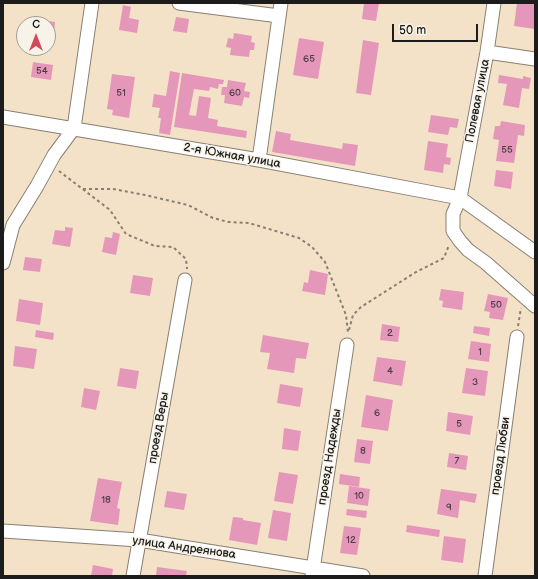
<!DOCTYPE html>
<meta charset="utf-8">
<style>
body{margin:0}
#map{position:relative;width:538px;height:579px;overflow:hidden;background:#f3e2c8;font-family:"Balsamiq Sans",sans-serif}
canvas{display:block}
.frame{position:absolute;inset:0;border:4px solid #1c1c1c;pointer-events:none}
.north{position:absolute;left:16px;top:16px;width:40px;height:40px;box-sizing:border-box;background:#f7f3e8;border:1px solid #9f9d96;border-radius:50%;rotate:0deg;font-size:11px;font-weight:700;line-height:16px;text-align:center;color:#1c1c1c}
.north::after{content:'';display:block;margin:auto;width:14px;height:18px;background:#d1495b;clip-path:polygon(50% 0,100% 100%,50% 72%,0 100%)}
.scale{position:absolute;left:392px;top:24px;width:86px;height:18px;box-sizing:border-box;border:2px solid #1c1c1c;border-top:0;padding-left:5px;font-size:12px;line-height:14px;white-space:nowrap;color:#1c1c1c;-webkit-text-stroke:3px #f7f3e8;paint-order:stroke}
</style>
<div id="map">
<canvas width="538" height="579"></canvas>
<div class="frame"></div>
<div class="north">С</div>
<div class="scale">50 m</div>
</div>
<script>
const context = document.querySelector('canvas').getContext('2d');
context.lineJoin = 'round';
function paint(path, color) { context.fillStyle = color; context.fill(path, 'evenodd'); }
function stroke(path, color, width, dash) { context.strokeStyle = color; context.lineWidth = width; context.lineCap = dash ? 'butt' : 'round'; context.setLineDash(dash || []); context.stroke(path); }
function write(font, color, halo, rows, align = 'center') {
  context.font = font + ' "Balsamiq Sans",sans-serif'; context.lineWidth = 3; context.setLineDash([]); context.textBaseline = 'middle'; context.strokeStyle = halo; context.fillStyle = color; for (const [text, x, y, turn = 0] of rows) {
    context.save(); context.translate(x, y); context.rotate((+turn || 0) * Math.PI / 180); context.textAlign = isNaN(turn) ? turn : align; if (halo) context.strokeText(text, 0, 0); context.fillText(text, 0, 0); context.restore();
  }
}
paint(new Path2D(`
 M364 3H379L376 21 362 19Z
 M517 3H535V29L514 26Z
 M123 5 131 7 129 18 139 20 137 33 119 30Z
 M176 17 189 19 187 33 173 31Z
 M34 19 55 22 54 34 51 33 49 47H48V24H34Z
 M234 33 252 36 251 42 255 43 254 50H250L249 57 230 55 231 48 226 47 228 38 233 39Z
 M299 38 324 42 318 79 293 75Z
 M363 40 379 43 371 95 356 93Z
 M33 62 53 65 51 80 31 77Z
 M170 71 180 73 170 135 159 133 161 118H158L160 108 152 107 154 94 166 96Z
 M182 73 224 80 223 84H219L218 89 210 87 209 91 194 89 189 115 196 116 199 96 211 98 208 118 218 120 217 126 247 131 246 138 174 127Z
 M112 74 135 77 129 118 112 115 113 110 107 109Z
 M499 75 523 79V76L531 78 529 89 522 88 519 108 503 105 507 84 498 83Z
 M228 80 246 83 244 91 250 92 249 98 244 97 242 106 224 103 225 95H221L222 87H227Z
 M431 115 459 119 457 128 450 127 448 135 428 132Z
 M501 121 525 125 524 136 518 135 514 163 496 161 499 140 493 139 495 126H500Z
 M276 131 291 134 290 140 342 149 343 143 358 145 355 166 272 152Z
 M428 141 448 144 446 157 451 158 450 165 444 164 443 173 424 170Z
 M496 170 513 172 511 189 494 186Z
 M65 227 73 228 70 247 52 244 55 230 65 231Z
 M113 232 120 234 116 255 102 252 105 237 112 238Z
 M25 257 42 259 40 272 23 270Z
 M310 270 328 274 325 295 302 291 304 282 308 283Z
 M133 275 153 278 150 296 130 293Z
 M441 289 464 292 462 310 442 307 443 301 439 300Z
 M488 294 508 298 503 320 489 318 490 312 484 311Z
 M19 299 43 303 40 325 16 321Z
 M382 324 400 327 398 342 380 340Z
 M474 326 490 328 489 336 473 333Z
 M36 330 54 333 53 340 35 337Z
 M263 335 309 343 306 359 296 358 294 373 267 369 270 353 260 352Z
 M471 341 491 344 489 362 468 359Z
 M15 346 37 349 34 369 13 366Z
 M377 357 406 361 402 386 373 381Z
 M120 368 139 371 136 389 117 386Z
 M466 368 488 371 485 396 462 393Z
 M280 384 303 388 300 407 277 403Z
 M84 388 100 391 96 410 81 407Z
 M366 395 393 400 388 431 361 427Z
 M448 412 473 416 470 435 446 431Z
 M284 428 301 431 298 451 282 449Z
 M357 439 373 441 370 464 354 462Z
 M449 453 468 456 466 470 447 467Z
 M279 472 298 475 293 504 274 501Z
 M340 474 360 477 359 487 339 484Z
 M98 478 122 482 117 508 120 509 118 525 90 521Z
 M349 486 370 489 368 506 347 503Z
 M441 489 477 494 475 503 460 500 458 518 437 514Z
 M167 491 187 494 184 510 164 507Z
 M347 509 367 511 366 518 346 515Z
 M273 510 291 513 287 541 268 538Z
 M233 517 243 518V520L261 523 257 545 229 540Z
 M407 525 440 530 439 537 406 532Z
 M344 526 361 528 357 555 340 553Z
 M444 536 466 539 463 563 441 560Z
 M93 565 113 569 112 576H91Z
 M157 567 187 571 186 576H156Z`), '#e597ba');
const minor = new Path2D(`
 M179 3 279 16
 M494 3 487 52 460 198 453 214V231L460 241 468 250 486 263 535 306
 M487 52 535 59
 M3 117 259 160 460 198 535 252
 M259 160 281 3
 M3 263 13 225 37 186 54 155 74 128 92 3
 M3 531 139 540 363 576
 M133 576 185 280
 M312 576 347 345
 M485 576 517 337`);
stroke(minor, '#887f72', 15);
stroke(new Path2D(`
 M59 171 110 210 126 234 155 246 173 247 186 259 187 269
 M83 189H113L145 195 188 205 213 218 228 222 249 223 299 238 312 247 325 262 346 315 348 333
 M518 326 521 308
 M349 330 353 315 361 307 416 272 444 258 449 245`), '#887f72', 2, [3, 3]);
stroke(minor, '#fff', 13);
write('10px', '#4e3b44', null, [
 ["65",309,59],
 ["54",42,71],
 ["51",121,93],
 ["60",235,93],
 ["55",507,150],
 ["50",496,305],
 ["2",390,333],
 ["1",480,352],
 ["4",390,371],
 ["3",475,382],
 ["6",377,413],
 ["5",459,424],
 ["8",363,451],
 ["7",457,461],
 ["10",359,496],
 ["18",106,500],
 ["9",449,507],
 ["12",351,540]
]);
write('12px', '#1c1c1c', '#f7f3e8', [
 ["Полевая улица",478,101,-79],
 ["2-я Южная улица",232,156,10],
 ["проезд Веры",159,428,-80],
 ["проезд Любви",501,456,-82],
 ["проезд Надежды",330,457,-81],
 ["улица Андреянова",184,548,8]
]);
</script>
